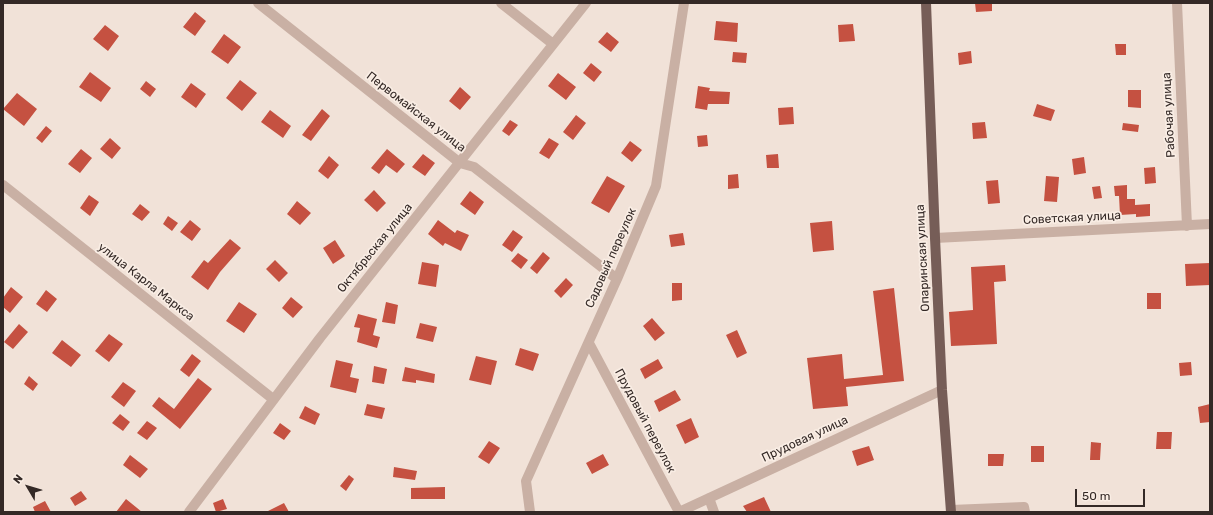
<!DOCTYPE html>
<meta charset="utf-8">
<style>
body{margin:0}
#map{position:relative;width:1213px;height:515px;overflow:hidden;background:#f1e2d8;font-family:Rubik,sans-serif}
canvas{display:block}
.frame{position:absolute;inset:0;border:4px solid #342926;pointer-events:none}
.north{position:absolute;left:8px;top:467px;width:40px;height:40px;-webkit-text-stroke:3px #f9ede4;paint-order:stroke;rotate:308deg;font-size:11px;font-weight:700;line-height:16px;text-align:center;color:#342926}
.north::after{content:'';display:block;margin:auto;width:14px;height:18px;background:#342926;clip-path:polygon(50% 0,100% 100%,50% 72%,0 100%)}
.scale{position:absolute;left:1075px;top:489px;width:70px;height:18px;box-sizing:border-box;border:2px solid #342926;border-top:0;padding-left:5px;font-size:12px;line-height:14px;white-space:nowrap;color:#342926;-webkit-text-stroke:3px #f9ede4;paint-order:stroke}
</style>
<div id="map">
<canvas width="1213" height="515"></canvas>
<div class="frame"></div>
<div class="north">N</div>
<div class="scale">50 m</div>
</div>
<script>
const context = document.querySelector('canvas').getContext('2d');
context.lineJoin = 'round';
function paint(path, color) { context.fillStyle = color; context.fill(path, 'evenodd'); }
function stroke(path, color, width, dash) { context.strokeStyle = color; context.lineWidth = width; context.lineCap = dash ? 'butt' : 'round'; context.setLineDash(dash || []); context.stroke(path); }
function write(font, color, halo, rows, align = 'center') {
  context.font = font + ' Rubik,sans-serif'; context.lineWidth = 3.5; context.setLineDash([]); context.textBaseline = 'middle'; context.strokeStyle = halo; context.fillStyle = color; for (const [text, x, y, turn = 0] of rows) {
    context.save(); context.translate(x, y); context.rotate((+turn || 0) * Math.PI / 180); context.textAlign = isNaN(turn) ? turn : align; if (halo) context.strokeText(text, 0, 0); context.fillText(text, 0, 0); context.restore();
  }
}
paint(new Path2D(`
 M975 3H992V11L976 12Z
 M195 12 206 21 195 36 183 27Z
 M716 21 738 23 737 42 714 40Z
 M853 24 855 41 839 42 838 25Z
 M105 25 119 36 108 51 93 39Z
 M607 32 619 42 611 52 598 42Z
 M224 34 241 47 228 64 211 52Z
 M1115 44H1126V55H1116Z
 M971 51 972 63 959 65 958 53Z
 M733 52 747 53 746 63 732 62Z
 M591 63 602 72 594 82 583 73Z
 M90 72 111 88 101 102 79 87Z
 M558 73 576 87 566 100 548 86Z
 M240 80 257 93 242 111 226 98Z
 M146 81 156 89 150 97 140 89Z
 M191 83 206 94 196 108 181 97Z
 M698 86 710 88 709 91 730 92 729 104H708L707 110 695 108Z
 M460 87 471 97 460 110 449 101Z
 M1128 90H1141V108L1128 107Z
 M17 93 37 109 24 126 3 109Z
 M1037 104 1055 110 1051 121 1033 116Z
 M793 107 794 124 779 125 778 108Z
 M322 109 330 116 311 141 302 135Z
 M270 110 291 126 283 138 261 122Z
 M576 115 586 123 573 140 563 132Z
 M510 120 518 125 509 136 502 131Z
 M985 122 987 138 973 139 972 123Z
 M1123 123 1139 125 1138 132 1122 130Z
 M46 126 52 131 42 143 36 138Z
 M707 135 708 146 698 147 697 136Z
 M110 138 121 148 112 159 100 149Z
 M549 138 559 144 549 159 539 153Z
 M630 141 642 150 632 162 621 153Z
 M81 149 92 158 80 173 68 164Z
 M387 149 405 164 397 173 386 165 379 174 371 168Z
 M423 154 435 163 425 176 412 167Z
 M778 154 779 168H767L766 155Z
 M329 156 339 165 328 179 318 171Z
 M1084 157 1086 173 1074 175 1072 159Z
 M1155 167 1156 183 1145 184 1144 168Z
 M738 174 739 188 728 189V175Z
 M607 176 625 186 609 213 591 203Z
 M1046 176 1059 177 1057 202 1044 201Z
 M998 180 1000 203 988 204 986 181Z
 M1127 185V199H1135V205L1150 204V216L1136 217V214L1120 215 1119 196H1115L1114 186Z
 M1100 186 1102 198 1094 199 1092 187Z
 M374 190 386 203 377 212 364 200Z
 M470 191 484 202 475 215 460 204Z
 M89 195 99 202 90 216 80 208Z
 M297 201 311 213 300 225 287 214Z
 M140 204 150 212 142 221 132 214Z
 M168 216 178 223 172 231 163 224Z
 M190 220 201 229 192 241 180 232Z
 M438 220 455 233 457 230 469 235 461 251 445 243 443 246 428 234Z
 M832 221 834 250 813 252 810 223Z
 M513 230 523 237 512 252 502 245Z
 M683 233 685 245 671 247 669 235Z
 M230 239 241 248 220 272 208 290 191 277 204 260 208 263Z
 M335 240 345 256 333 264 323 248Z
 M543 252 550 258 537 274 530 268Z
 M518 253 528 260 521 269 511 261Z
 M275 260 288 273 279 282 266 269Z
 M422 262 439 265 436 287 418 284Z
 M1210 263V285L1186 286 1185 264Z
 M1005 265 1006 281 994 282 997 344 951 346 949 312 973 310 971 267Z
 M566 278 573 285 561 298 554 291Z
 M672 283H682V300L672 301Z
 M11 287 23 297 10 313 3 307V298Z
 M894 288 904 381 846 387 848 406 813 409 807 358 842 354 844 379 883 375 873 291Z
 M46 290 57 299 47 312 36 304Z
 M1147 293H1161V309H1147Z
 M291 297 303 307 293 318 282 308Z
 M239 302 257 314 244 333 226 321Z
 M386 302 398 305 395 324 382 322Z
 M358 314 377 319 373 335 380 337 377 348 357 342 360 328 354 327Z
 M652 318 665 333 655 341 643 326Z
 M420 323 437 327 433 342 416 338Z
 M19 324 28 332 13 349 4 342Z
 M737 330 747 353 737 358 726 335Z
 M109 334 123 344 109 362 95 351Z
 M62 340 81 355 71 367 52 353Z
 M520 348 539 354 533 371 515 365Z
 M192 354 201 361 189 377 180 370Z
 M476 356 497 361 491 385 469 380Z
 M658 359 663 368 645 379 640 369Z
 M336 360 353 364 350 377 359 379 356 393 330 387Z
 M1191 362 1192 375 1180 376 1179 363Z
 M374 366 387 369 384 384 372 382Z
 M405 367 435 374 434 383 416 380V383L402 381Z
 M29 376 38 384 33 391 24 384Z
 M198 378 212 389 180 429 152 406 159 397 174 409Z
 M123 382 136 391 124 407 111 397Z
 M675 390 681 400 659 412 654 401Z
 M367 404 385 408 382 419 364 415Z
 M1210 404V422L1200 423 1198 407Z
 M305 406 320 414 315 425 299 418Z
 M120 414 130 422 123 431 112 423Z
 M691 418 699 437 685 444 676 425Z
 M147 421 157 428 147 440 137 433Z
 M280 423 291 431 284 440 273 433Z
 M1157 432H1172L1171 449H1156Z
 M489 441 500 448 489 464 478 457Z
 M1091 442 1101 443 1100 460H1090Z
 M869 446 874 460 857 466 852 451Z
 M1031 446H1044V462H1031Z
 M603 454 609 465 592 474 586 463Z
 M988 454H1004L1003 466H988Z
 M130 455 148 469 140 478 123 465Z
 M394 467 417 471 415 480 393 477Z
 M349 475 354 479 346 491 340 486Z
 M445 487V499H411V488Z
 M81 491 87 499 75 506 70 498Z
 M764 497 771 512H747L743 506Z
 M126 499 142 512H116Z
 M223 499 227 509 216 512 213 503Z
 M45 501 51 512H35L33 507Z
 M284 503 289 512H266Z`), '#c55141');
stroke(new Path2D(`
 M258 3 460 163 474 167 617 279
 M501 3 553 44
 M1177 3 1187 226
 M3 185 273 399
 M935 238 1210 224
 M589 343 679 512
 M709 498 714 512
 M951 510 1024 507 1025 512
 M189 512 320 338 586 3
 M530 512 526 481 617 279 656 186 684 3
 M679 512 942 390`), '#c9b0a4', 10);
stroke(new Path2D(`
 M926 3 935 238 942 390 951 512`), '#765d57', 10);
write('12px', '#342926', '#f9ede4', [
 ["Первомайская улица",416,112,38],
 ["Рабочая улица",1169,115,-93],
 ["Советская улица",1072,218,-3],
 ["Октябрьская улица",375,248,-51],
 ["Садовый переулок",611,258,-66],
 ["Опаринская улица",923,258,-93],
 ["улица Карла Маркса",146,282,38],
 ["Прудовый переулок",645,421,62],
 ["Прудовая улица",805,439,-25]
]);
</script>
